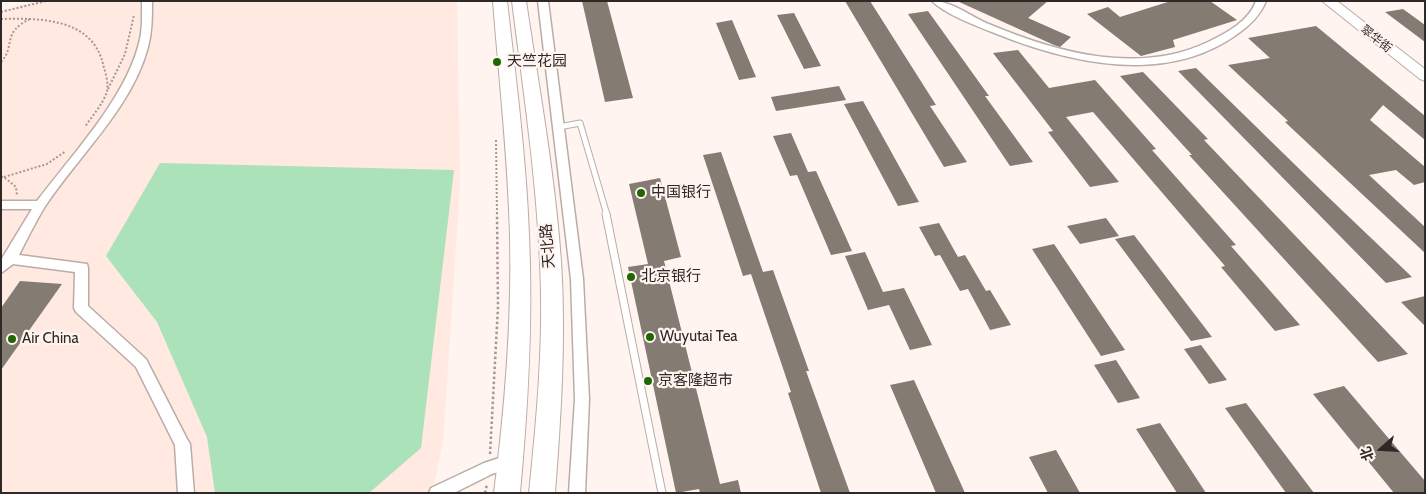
<!DOCTYPE html>
<meta charset="utf-8">
<style>
body{margin:0}
#map{position:relative;width:1426px;height:494px;overflow:hidden;background:#fff4ef;font-family:Cabin,"Noto Sans SC",sans-serif}
canvas{display:block}
.frame{position:absolute;inset:0;border:2px solid #2e2927;pointer-events:none}
.north{position:absolute;left:1356px;top:424px;width:50px;height:50px;-webkit-text-stroke:4px #fff4ef;paint-order:stroke;rotate:251deg;font-size:14px;font-weight:700;line-height:20px;text-align:center;color:#2e2927}
.north::after{content:'';display:block;margin:auto;width:18px;height:22px;background:#2e2927;clip-path:polygon(50% 0,100% 100%,50% 72%,0 100%)}
</style>
<div id="map">
<canvas width="1426" height="494"></canvas>
<div class="frame"></div>
<div class="north">北</div>
</div>
<script>
const context = document.querySelector('canvas').getContext('2d');
context.lineJoin = 'round';
function paint(path, color) { context.fillStyle = color; context.fill(path, 'evenodd'); }
function stroke(path, color, width, dash) { context.strokeStyle = color; context.lineWidth = width; context.lineCap = dash ? 'butt' : 'round'; context.setLineDash(dash || []); context.stroke(path); }
function write(font, color, halo, rows, align = 'center') {
  context.font = font + ' Cabin,"Noto Sans SC",sans-serif'; context.lineWidth = 4.5; context.setLineDash([]); context.textBaseline = 'middle'; context.strokeStyle = halo; context.fillStyle = color; for (const [text, x, y, turn = 0] of rows) {
    context.save(); context.translate(x, y); context.rotate((+turn || 0) * Math.PI / 180); context.textAlign = isNaN(turn) ? turn : align; if (halo) context.strokeText(text, 0, 0); context.fillText(text, 0, 0); context.restore();
  }
}
paint(new Path2D(`
 M37 1H457L460 184 443 442 432 493H1V10Z`), '#ffe9e0');
paint(new Path2D(`
 M160 163 454 170 421 448 369 493H215L207 437 157 322 106 256Z`), '#ace2b9');
paint(new Path2D(`
 M582 1H607L633 98 605 102Z
 M845 1H870L936 105 930 106 967 162 944 167Z
 M957 1H1048L1028 18 1071 37 1060 47 1054 45Z
 M1171 1H1210L1237 20 1173 40 1175 47 1141 56 1087 14 1108 7 1120 17Z
 M1403 9 1425 25V42L1385 12Z
 M928 11 989 96H985L1033 162 1010 166 908 14Z
 M794 13 821 66 804 69 777 15Z
 M732 20 756 77 739 80 716 23Z
 M1316 26 1425 116V140L1383 105 1370 120 1425 167V182L1414 185 1396 170 1369 175 1425 227V253L1285 122 1288 121 1228 65 1270 58 1248 38Z
 M1018 50 1049 88 1095 80 1156 149 1152 150 1236 245 1231 246 1300 325 1275 331 1221 267 1225 266 1093 112 1066 117 1119 182 1090 187 1048 132 1053 131 993 53Z
 M1196 68 1327 196 1412 277 1386 283 1178 71Z
 M1143 72 1208 139 1204 140 1408 354 1378 362 1189 155H1192L1120 76Z
 M839 86 846 100 776 111 771 97Z
 M863 101 919 202 898 206 844 104Z
 M791 133 808 172 816 171 852 251 831 255 797 175 790 176 773 136Z
 M721 152 763 272 773 270 809 371H806L850 493H821L788 393 791 392 751 274 743 276 703 155Z
 M660 178 681 257 664 261 720 484 738 480 741 493H700L699 489 676 493 628 267 648 264 629 184Z
 M1106 218 1119 236 1080 244 1067 226Z
 M939 223 958 257 965 255 986 291 990 290 1011 325 990 330 968 289 960 291 940 255 935 256 919 227Z
 M1134 235 1212 337 1191 341 1115 239Z
 M1054 244 1125 350 1101 356 1032 249Z
 M865 252 883 292 904 288 932 345 910 350 889 305 868 310 845 256Z
 M20 281 62 284 1 370V308Z
 M1425 296V326L1401 302Z
 M1201 345 1227 380 1209 384 1184 349Z
 M1116 360 1140 398 1118 403 1094 365Z
 M914 380 965 493H936L890 385Z
 M1344 386 1425 481V493H1394L1313 394Z
 M1246 403 1314 493H1286L1225 408Z
 M1160 423 1206 493H1177L1136 429Z
 M1056 450 1080 493H1048L1029 457Z`), '#847b73');
const laneFar1 = new Path2D(`
 M559 127 580 123 607 215`);
const lane = new Path2D(`
 M606 214 662 493`);
const street = new Path2D(`
 M142 1H152C152 17 152 32 148 47 132 108 78 156 44 208 35 223 27 239 19 255L87 264 88 268V306L146 359 187 439 190 444 194 493H178L175 445 136 367 76 312 74 308 75 272 13 264 1 273V260L32 209H1V201H37C71 156 123 101 138 47 143 32 142 17 142 1Z
 M538 1H548L583 279 589 399 585 493H569L575 399 571 279Z
 M932 1C953 1 971 17 991 25 1058 53 1139 75 1208 42 1227 33 1249 21 1256 1H1266C1260 16 1249 26 1236 35 1164 86 1068 63 992 32 974 25 945 14 932 1Z
 M511 454 516 456 519 461 516 466 492 474 454 493H429L431 488 484 463Z`);
const secondary = new Path2D(`
 M1322 1H1337L1425 69V81L1420 79Z`);
const primary = new Path2D(`
 M493 1H507C516 79 526 157 529 235 533 321 528 407 520 493H494C505 407 512 322 510 236 508 157 499 79 493 1Z
 M512 1H526C539 88 555 174 561 261 566 338 561 416 555 493H529C537 416 544 339 540 262 536 174 523 88 512 1Z`);
stroke(laneFar1, '#baada8', 7);
stroke(lane, '#baada8', 9);
stroke(street, '#baada8', 3);
stroke(secondary, '#baada8', 2);
stroke(primary, '#baada8', 2);
stroke(new Path2D(`
 M1 12 46 1
 M1 19C40 18 92 18 103 64 105 72 109 83 107 91 104 103 92 116 85 127
 M1 62C16 46 1 33 30 19
 M108 89 125 54 134 15
 M496 140 497 215
 M1 177H4L16 187 17 195
 M4 177 47 164 66 151`), '#a29996', 2, [2, 2]);
stroke(new Path2D(`
 M490 454 498 307 497 214
 M485 493 487 484`), '#a29996', 2.5, [2.5, 2.5]);
stroke(laneFar1, '#fff', 5);
stroke(lane, '#fff', 7);
paint(street, '#fff');
paint(secondary, '#fff');
paint(primary, '#fff');
for (const [x, y, r, color] of [
 [497,62,5,"#1f6700"],
 [641,193,5,"#1f6700"],
 [631,277,5,"#1f6700"],
 [650,337,5,"#1f6700"],
 [12,339,5,"#1f6700"],
 [648,381,5,"#1f6700"]
]) { const dot = new Path2D(); dot.arc(x, y, r, 0, 2 * Math.PI); context.fillStyle = color; context.fill(dot); stroke(dot, '#fff4ef', 2); }
write('12px', '#2e2927', '#fff4ef', [
 ["翠华街",1376,39,38]
]);
write('15px', '#2e2927', '#fff4ef', [
 ["天竺花园",507,62],
 ["中国银行",651,193],
 ["北京银行",641,277],
 ["Wuyutai Tea",660,337],
 ["Air China",22,339],
 ["京客隆超市",658,381]
], 'left');
write('15px', '#2e2927', '#fff4ef', [
 ["天北路",548,246,-94]
]);
</script>
